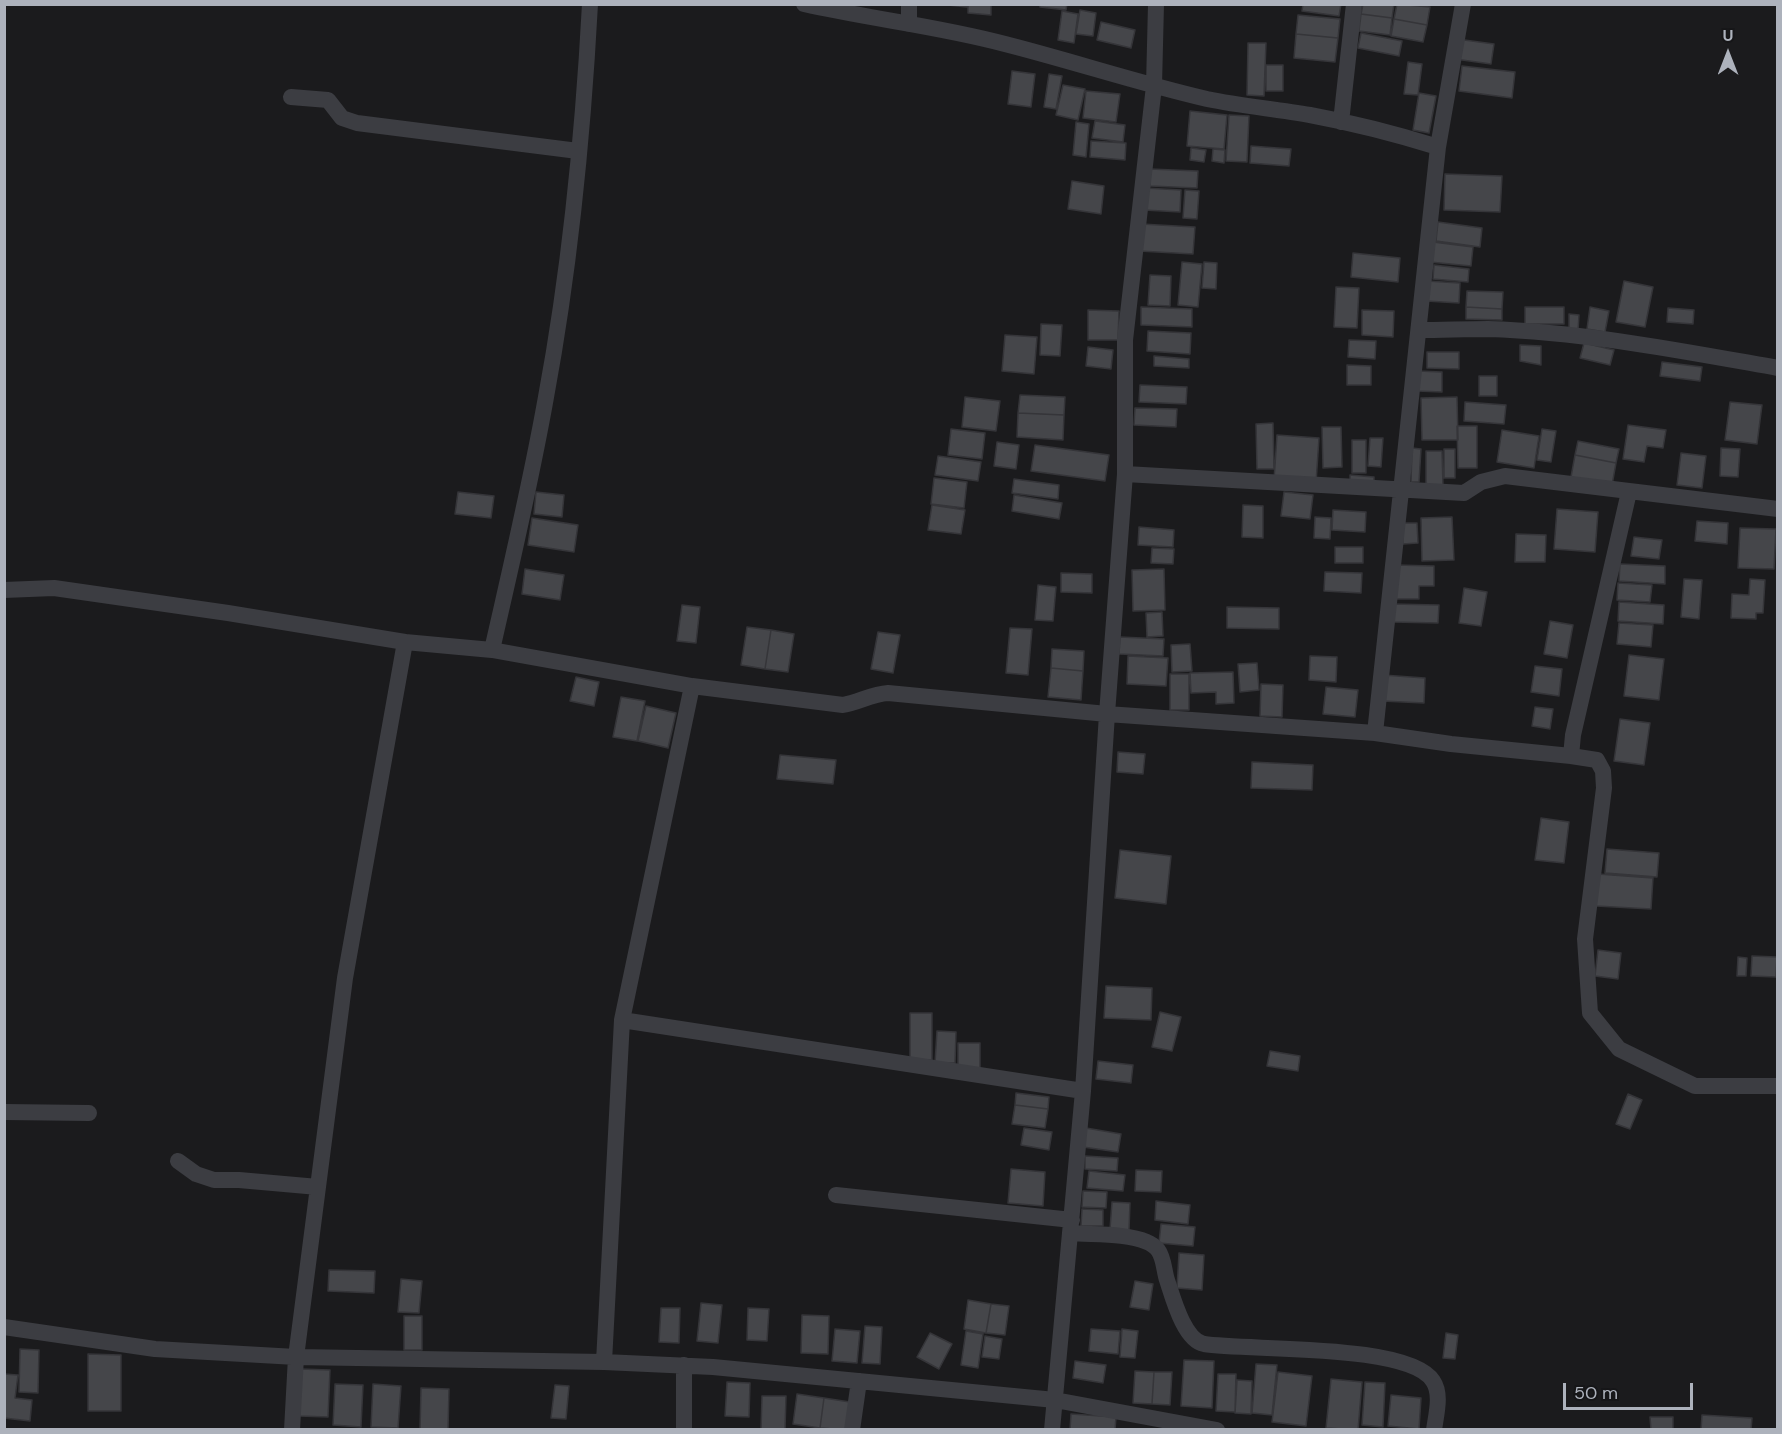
<!DOCTYPE html>
<style>
body{margin:0}
#map{position:relative;width:1782px;height:1434px;overflow:hidden;background:#1b1b1d;font-family:"DM Sans",sans-serif}
canvas{display:block}
.frame{position:absolute;inset:0;border:6px solid #adb2bc;pointer-events:none}
.north{position:absolute;left:1698px;top:24px;width:60px;height:60px;-webkit-text-stroke:4px #161618;paint-order:stroke;rotate:0deg;font-size:16px;font-weight:700;line-height:24px;text-align:center;color:#adb2bc}
.north::after{content:'';display:block;margin:auto;width:21px;height:27px;background:#adb2bc;clip-path:polygon(50% 0,100% 100%,50% 72%,0 100%)}
.scale{position:absolute;left:1563px;top:1383px;width:130px;height:27px;box-sizing:border-box;border:3px solid #adb2bc;border-top:0;padding-left:8px;font-size:18px;line-height:21px;white-space:nowrap;color:#adb2bc;-webkit-text-stroke:4px #161618;paint-order:stroke}
</style>
<div id="map">
<canvas width="1782" height="1434"></canvas>
<div class="frame"></div>
<div class="north">U</div>
<div class="scale">50 m</div>
</div>
<script>
const context = document.querySelector('canvas').getContext('2d');
context.lineJoin = 'round';
function paint(path, color) { context.fillStyle = color; context.fill(path, 'evenodd'); }
function stroke(path, color, width, dash) { context.strokeStyle = color; context.lineWidth = width; context.lineCap = dash ? 'butt' : 'round'; context.setLineDash(dash || []); context.stroke(path); }
const building = new Path2D(`
 M938 4H967V7Z
 M968 4H991V15L968 13Z
 M1040 4H1067L1066 10 1040 7Z
 M1303 4H1341L1339 16 1302 11Z
 M1363 4H1394L1392 18 1361 14Z
 M1397 4 1430 7 1427 25 1394 19Z
 M1080 10 1096 13 1093 36 1076 34Z
 M1062 11 1078 14 1074 43 1058 40Z
 M1361 14 1392 18 1390 35 1359 31Z
 M1298 15 1340 19 1338 38 1296 34Z
 M1394 19 1427 25 1423 42 1391 36Z
 M1101 22 1135 30 1131 48 1097 40Z
 M1361 33 1402 41 1399 56 1358 48Z
 M1296 34 1338 38 1335 62 1294 58Z
 M1457 39 1494 44 1491 64 1455 59Z
 M1248 43H1266L1264 96 1247 95Z
 M1408 62 1422 64 1418 95 1404 94Z
 M1266 65H1283V91H1266Z
 M1462 66 1515 72 1512 98 1459 91Z
 M1012 71 1035 74 1031 107 1008 104Z
 M1049 74 1062 76 1056 109 1044 107Z
 M1063 85 1085 89 1078 120 1056 115Z
 M1086 91 1120 94 1116 122 1083 118Z
 M1419 93 1436 96 1429 133 1413 130Z
 M1190 111 1227 115 1224 149 1187 146Z
 M1229 115 1249 116 1247 162 1226 161Z
 M1095 121 1125 125 1123 142 1092 138Z
 M1076 122 1089 124 1086 157 1073 155Z
 M1091 141 1126 143 1125 160 1090 157Z
 M1251 146 1291 149 1289 166 1250 163Z
 M1191 148 1206 150 1204 162 1190 160Z
 M1213 149 1225 150 1224 163 1212 161Z
 M1150 169 1198 171 1197 188 1150 186Z
 M1445 174 1502 176 1500 212 1444 210Z
 M1072 181 1104 186 1101 214 1068 209Z
 M1145 188 1181 190 1180 212 1144 210Z
 M1185 190 1199 191 1197 219 1183 218Z
 M1438 222 1482 228 1480 247 1436 241Z
 M1141 224 1195 227 1193 254 1139 251Z
 M1433 242 1473 247 1471 266 1430 262Z
 M1353 253 1400 258 1398 282 1351 277Z
 M1182 262 1202 264 1198 307 1178 305Z
 M1204 262 1217 263 1216 289 1202 288Z
 M1434 265 1469 269 1468 282 1433 279Z
 M1150 275 1171 276 1170 306 1148 305Z
 M1427 281 1460 283 1459 303 1426 301Z
 M1624 281 1653 287 1645 327 1616 322Z
 M1336 287 1359 288 1357 328 1334 327Z
 M1467 291 1503 292 1502 309 1466 307Z
 M1141 307 1192 309V327L1141 325Z
 M1466 307 1502 309V320L1466 319Z
 M1525 307H1564V324H1525Z
 M1590 307 1609 311 1605 332 1587 329Z
 M1668 308 1694 310 1693 324 1667 322Z
 M1088 310 1119 311 1118 340H1088Z
 M1362 310 1394 311 1393 337 1362 335Z
 M1569 314 1579 315 1578 331H1569Z
 M1041 324 1062 325 1060 356 1040 355Z
 M1148 331 1191 333 1190 354 1147 351Z
 M1005 335 1037 337 1034 374 1002 371Z
 M1349 340 1376 341 1375 359 1348 357Z
 M1584 343 1614 350 1610 365 1580 358Z
 M1520 345 1541 346V365L1520 361Z
 M1088 347 1113 350 1111 369 1086 366Z
 M1427 352H1459V369L1427 368Z
 M1154 356 1189 359V368L1154 366Z
 M1662 362 1702 367 1700 381 1660 376Z
 M1347 365 1371 366V385H1347Z
 M1418 371 1442 372V392L1417 391Z
 M1479 376H1497V396H1479Z
 M1140 385 1187 387 1186 404 1139 402Z
 M1020 395 1065 397 1064 415 1018 413Z
 M965 397 1000 401 996 431 962 427Z
 M1457 397 1458 440H1422L1421 398Z
 M1465 402 1506 405 1504 424 1464 421Z
 M1730 402 1762 405 1757 444 1725 440Z
 M1135 408 1177 409 1176 427 1134 425Z
 M1018 413 1064 415 1063 440 1017 437Z
 M1273 423 1274 469H1257L1256 424Z
 M1628 425 1666 430 1663 448 1647 446 1644 462 1623 459Z
 M1457 426H1477V468H1458Z
 M1322 427H1341L1342 467 1323 468Z
 M951 429 985 433 982 459 948 455Z
 M1542 429 1556 431 1551 462 1537 460Z
 M1502 430 1539 436 1534 468 1497 462Z
 M1277 435 1319 438 1316 483 1274 480Z
 M1370 438H1383L1381 467 1368 466Z
 M1352 440H1366V473H1352Z
 M1578 441 1619 449 1616 463 1575 455Z
 M997 442 1019 445 1016 469 994 466Z
 M1035 445 1109 455 1105 481 1031 471Z
 M1412 448 1421 449 1419 482H1411Z
 M1721 448 1740 449 1738 477 1720 476Z
 M1444 449H1455V478H1444Z
 M1426 451H1442L1443 486H1426Z
 M1681 453 1706 456 1702 488 1677 485Z
 M1575 455 1616 463 1612 485 1571 477Z
 M938 456 981 462 978 481 935 475Z
 M1350 475 1374 477V485L1350 483Z
 M934 478 967 482 964 508 931 504Z
 M1014 479 1059 485 1058 499 1012 493Z
 M458 492 494 496 491 518 455 514Z
 M536 492 564 495 562 517 534 514Z
 M1284 492 1313 495 1310 519 1281 516Z
 M1014 495 1062 503 1059 519 1012 511Z
 M932 505 965 510 961 534 928 530Z
 M1243 505 1263 506V538L1242 537Z
 M1557 509 1598 512 1595 552 1554 549Z
 M1333 510 1366 512 1365 532 1332 530Z
 M1315 517 1331 518 1330 539 1314 538Z
 M1452 517 1454 560 1422 561 1421 518Z
 M532 518 578 525 574 552 528 545Z
 M1697 521 1728 523 1727 544 1695 541Z
 M1402 523H1417L1418 543 1403 544Z
 M1139 527 1174 530 1173 547 1138 545Z
 M1740 528 1776 529 1774 569 1738 568Z
 M1516 534 1546 535 1545 562H1515Z
 M1634 537 1662 540 1659 559 1631 556Z
 M1335 547H1363V563H1335Z
 M1152 548 1174 549 1173 564 1151 563Z
 M1620 564 1665 566V584L1619 581Z
 M1396 565 1434 566V586H1419V599H1396Z
 M525 569 564 575 560 600 522 594Z
 M1164 569 1165 610 1133 611 1132 570Z
 M1325 572 1362 573 1361 593 1324 591Z
 M1061 573 1092 574V593L1061 592Z
 M1684 579 1702 580 1699 619 1681 617Z
 M1750 579 1765 580 1763 613H1756V619L1731 618 1732 594 1749 595Z
 M1618 583 1652 585 1650 602 1617 600Z
 M1038 585 1056 587 1053 621 1035 620Z
 M1464 588 1487 592 1481 626 1459 623Z
 M1619 602 1664 605 1663 624 1618 621Z
 M1392 604 1439 605 1438 623 1392 622Z
 M682 605 700 607 696 643 677 641Z
 M1227 607 1279 608V629L1227 628Z
 M1162 612 1163 636 1147 637 1146 613Z
 M1550 621 1573 625 1567 658 1544 654Z
 M1619 623 1653 625 1651 647 1617 644Z
 M747 627 771 630 765 669 741 665Z
 M1010 628 1032 629 1028 675 1006 673Z
 M771 630 794 634 788 672 765 669Z
 M878 632 900 635 893 673 871 669Z
 M1120 637 1164 639 1163 656 1119 654Z
 M1190 644 1192 671 1172 672 1171 645Z
 M1052 649 1084 651 1083 671 1051 668Z
 M1629 655 1664 659 1659 700 1624 696Z
 M1128 656 1168 658 1166 686 1127 684Z
 M1310 656 1337 657 1336 682 1309 680Z
 M1257 663 1259 690 1240 692 1238 664Z
 M1535 666 1562 669 1559 696 1531 692Z
 M1051 668 1083 671 1081 700 1048 697Z
 M1233 672 1234 703 1216 704V692L1191 693 1190 673Z
 M1170 674H1189V710H1170Z
 M1383 675 1425 678 1424 703 1382 701Z
 M576 677 599 682 594 706 570 701Z
 M1261 684 1283 685 1282 717 1260 716Z
 M1326 687 1358 690 1355 717 1323 714Z
 M621 697 645 701 637 741 613 737Z
 M646 706 676 713 668 748 638 741Z
 M1535 707 1553 709 1550 729 1532 726Z
 M1620 719 1650 723 1644 765 1614 761Z
 M1118 752 1145 754 1143 774 1117 772Z
 M780 755 836 760 833 784 777 779Z
 M1252 762 1313 765 1312 790 1251 788Z
 M1541 818 1569 822 1564 863 1535 860Z
 M1607 849 1659 853 1657 877 1605 873Z
 M1120 850 1171 856 1166 904 1115 898Z
 M1598 874 1653 878 1651 909 1596 906Z
 M1598 950 1621 953 1618 979 1595 976Z
 M1752 956 1777 957 1776 977 1751 976Z
 M1738 957 1747 958 1746 976H1737Z
 M1106 986 1152 988 1151 1020 1104 1018Z
 M1160 1012 1181 1017 1172 1051 1152 1047Z
 M910 1013H932V1060H910Z
 M937 1031 956 1032 955 1063H935Z
 M958 1043H980V1070H958Z
 M1270 1051 1300 1056 1298 1071 1267 1066Z
 M1098 1061 1133 1065 1131 1083 1096 1079Z
 M1016 1093 1049 1097 1048 1109 1015 1105Z
 M1628 1094 1642 1100 1630 1129 1616 1124Z
 M1015 1105 1048 1109 1045 1128 1012 1124Z
 M1024 1128 1052 1132 1049 1150 1021 1145Z
 M1086 1128 1121 1134 1118 1152 1083 1147Z
 M1085 1156 1118 1158 1117 1171 1085 1169Z
 M1011 1169 1045 1172 1043 1206 1008 1203Z
 M1136 1170 1162 1171 1161 1192 1135 1191Z
 M1089 1171 1125 1175 1123 1191 1087 1188Z
 M1083 1191 1107 1192 1106 1208 1082 1207Z
 M1156 1201 1190 1205 1188 1224 1155 1220Z
 M1112 1202 1130 1203 1129 1230 1110 1229Z
 M1082 1209 1103 1210V1226H1081Z
 M1161 1224 1195 1227 1193 1246 1159 1243Z
 M1179 1253 1204 1255 1202 1290 1177 1288Z
 M329 1270 375 1271 374 1293 328 1291Z
 M401 1279 422 1281 419 1313 398 1312Z
 M1135 1281 1153 1284 1149 1310 1130 1307Z
 M968 1300 991 1304 986 1333 964 1329Z
 M701 1303 722 1305 718 1343 697 1341Z
 M991 1304 1009 1306 1005 1335 986 1333Z
 M661 1308H680L679 1343 659 1342Z
 M748 1308 769 1309 767 1341 747 1340Z
 M802 1315 829 1316 828 1354 801 1353Z
 M404 1316H422V1350H404Z
 M865 1326 882 1327 880 1364 862 1363Z
 M835 1329 860 1331 857 1363 832 1361Z
 M1091 1329 1120 1331 1118 1354 1089 1351Z
 M1122 1329 1138 1331 1135 1358 1120 1357Z
 M966 1331 983 1334 978 1368 961 1365Z
 M930 1333 952 1344 939 1369 917 1357Z
 M1446 1333 1458 1335 1455 1359 1443 1358Z
 M985 1336 1002 1339 999 1359 982 1357Z
 M20 1349 39 1350 38 1393 19 1392Z
 M88 1354 121 1355V1411H88Z
 M1184 1360 1214 1361 1212 1408 1181 1406Z
 M1075 1361 1106 1365 1103 1383 1073 1378Z
 M1256 1364 1277 1365 1272 1415 1252 1413Z
 M301 1369 330 1370 328 1417 299 1416Z
 M1135 1371 1154 1372 1152 1404 1133 1403Z
 M1154 1372H1172L1170 1405 1152 1404Z
 M1278 1372 1312 1376 1306 1426 1272 1422Z
 M4 1374 18 1375 15 1398 32 1400 30 1421 4 1418Z
 M1218 1374H1236L1235 1412 1216 1411Z
 M1331 1379 1362 1382 1358 1430 1326 1428Z
 M1237 1380 1252 1381 1251 1414 1235 1413Z
 M727 1382 750 1383 749 1417 725 1416Z
 M1365 1382 1385 1383 1383 1427 1362 1425Z
 M335 1384 363 1385 361 1427 333 1425Z
 M373 1384 401 1386 398 1428 371 1427Z
 M555 1385 569 1386 566 1419 551 1418Z
 M421 1388 449 1389 448 1430H420Z
 M797 1394 824 1398 820 1428 793 1424Z
 M1391 1395 1421 1398 1419 1429 1388 1426Z
 M762 1396H786L785 1430H761Z
 M824 1398 850 1402 846 1430 820 1428Z
 M1071 1414 1116 1417 1115 1430H1070Z
 M1702 1415 1752 1418 1751 1430H1701Z
 M1650 1417H1673V1430H1651Z`);
paint(building, '#45464a');
stroke(building, '#353539', 1.5);
stroke(new Path2D(`
 M804 4C870 19 938 26 1005 44 1072 61 1138 83 1207 99 1241 106 1276 109 1310 115 1353 123 1396 134 1438 147L1375 733
 M909 24V4
 M291 97 328 100 342 118 357 123 578 151
 M1341 122 1354 4
 M1438 147 1463 4
 M1419 330C1442 330 1465 329 1488 329 1585 332 1682 351 1778 368
 M1125 474 1464 493 1481 482 1505 476 1778 509
 M4 590 54 588 228 613 405 642 492 650 692 686 843 705C859 702 872 694 888 693L1107 714 1375 733 1451 744 1571 756 1573 735 1629 492
 M492 650C511 566 531 482 546 397 570 268 583 135 590 4
 M1571 756 1597 760 1603 771 1604 788 1585 939 1590 1013 1619 1049 1695 1086H1778
 M622 1020 1083 1091
 M4 1112 89 1113
 M178 1161 196 1174 214 1180H239L318 1187
 M836 1195 1072 1220
 M1070 1233C1093 1235 1127 1233 1147 1242 1150 1243 1156 1247 1158 1250 1164 1258 1164 1271 1167 1280 1173 1298 1184 1340 1204 1344 1249 1351 1409 1343 1433 1381 1442 1394 1436 1415 1434 1430
 M4 1327 155 1349 296 1357 604 1362 713 1367 1055 1400 1217 1430
 M604 1362 622 1020 692 686
 M292 1430 296 1357 345 978 405 642
 M684 1430V1365
 M852 1430 859 1381
 M1052 1430 1083 1091 1107 714 1125 474V340L1154 86 1156 4`), '#3c3d42', 16);
</script>
